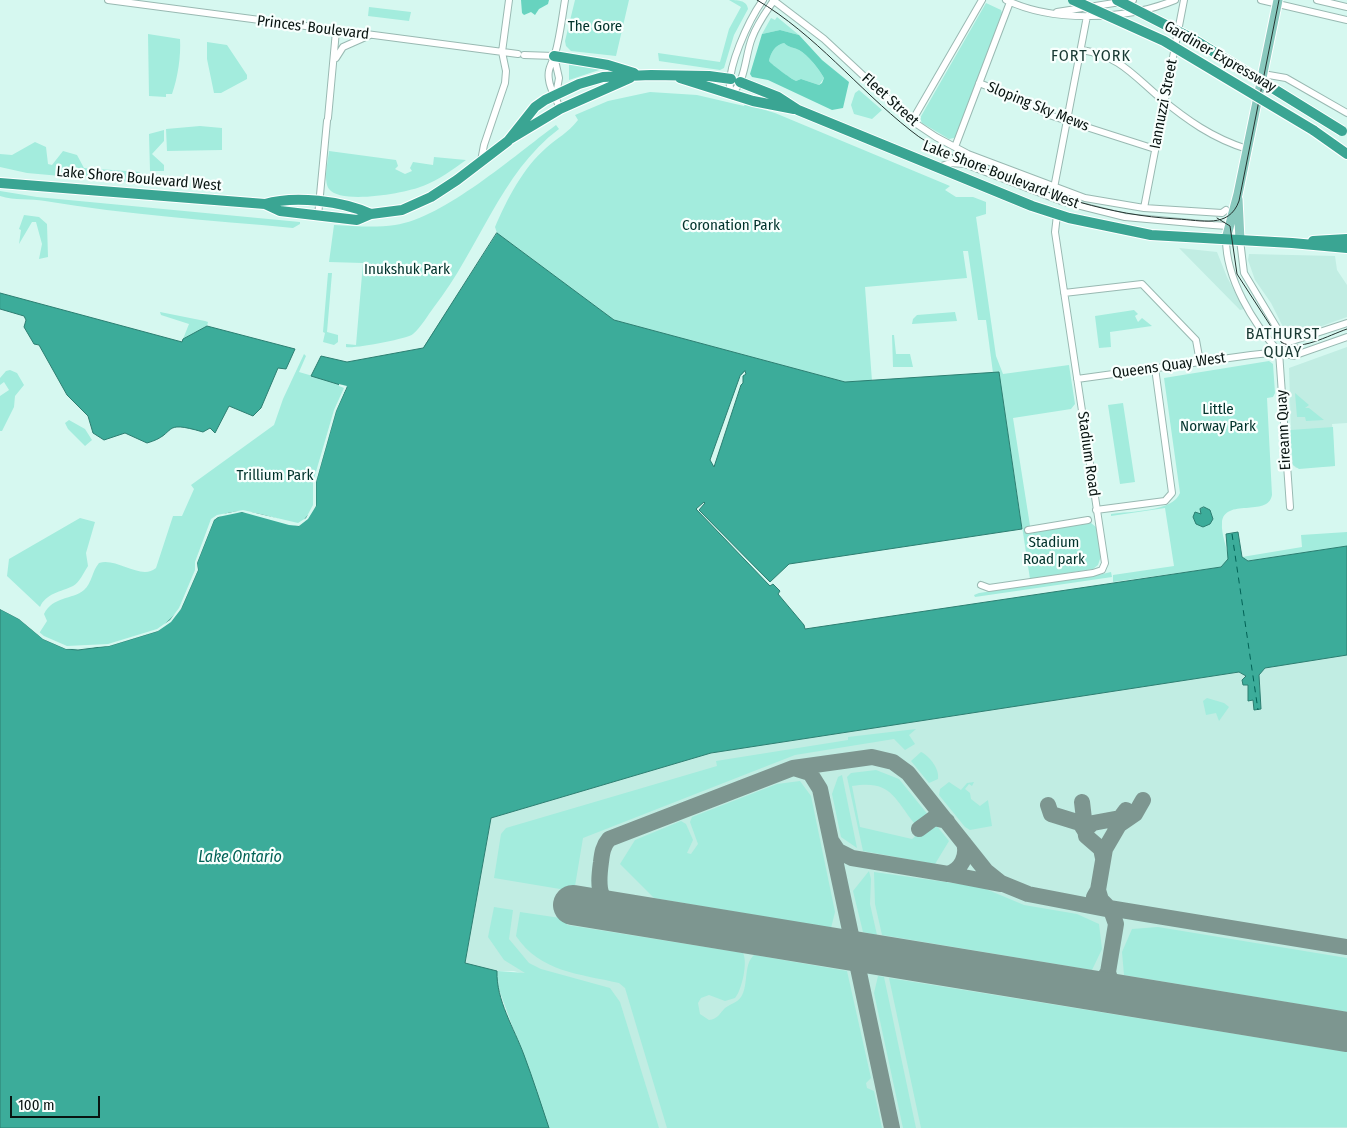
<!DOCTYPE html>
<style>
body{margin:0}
#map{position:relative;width:1347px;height:1128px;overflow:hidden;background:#d6f8f0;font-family:"Fira Sans Condensed",sans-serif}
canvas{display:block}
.scale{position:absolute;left:10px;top:1096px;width:90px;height:22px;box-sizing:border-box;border:2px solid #081411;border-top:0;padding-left:6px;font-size:15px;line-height:18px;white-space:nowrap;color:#081411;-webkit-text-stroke:4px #f8fffd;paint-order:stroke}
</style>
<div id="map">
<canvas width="1347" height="1128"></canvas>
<div class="scale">100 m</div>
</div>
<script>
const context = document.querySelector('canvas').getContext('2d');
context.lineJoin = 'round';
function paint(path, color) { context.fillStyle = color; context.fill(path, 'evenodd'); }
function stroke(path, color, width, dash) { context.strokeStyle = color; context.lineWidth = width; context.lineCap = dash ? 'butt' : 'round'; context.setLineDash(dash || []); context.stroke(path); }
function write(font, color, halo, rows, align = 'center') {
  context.font = font + ' "Fira Sans Condensed",sans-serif'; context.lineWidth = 4.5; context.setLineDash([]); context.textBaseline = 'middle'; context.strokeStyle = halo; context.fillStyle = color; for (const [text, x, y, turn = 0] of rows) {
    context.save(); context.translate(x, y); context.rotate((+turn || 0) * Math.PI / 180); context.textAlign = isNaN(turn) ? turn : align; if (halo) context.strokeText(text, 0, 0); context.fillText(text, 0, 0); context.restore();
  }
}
paint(new Path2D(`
 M1179 248 1217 252 1227 277 1244 309 1240 310Z
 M1249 254 1335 256 1337 270 1347 285V317L1297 335 1286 333 1271 303 1255 280 1248 260Z
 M1347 347V423L1332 424 1335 466 1296 468 1292 464 1289 368Z
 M1347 655V1128H654L530 976 514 971H491L465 963 491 818 711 753 1239 672 1246 676 1253 700 1261 709 1259 675 1265 668Z`), '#c1ede3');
paint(new Path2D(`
 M575 0H629L616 56 571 51 566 46 565 41Z
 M729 0C737 0 747 0 748 9L734 35 724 68 720 70 659 61 658 53 720 62 729 29 741 7Z
 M986 3 1001 10 1002 13 957 135 954 138 949 139 922 123 920 118Z
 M369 7 411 12 409 21 368 16Z
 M777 17 799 35 780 30 762 34 771 18 775 20Z
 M148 34 180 39C181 56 178 77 172 94H166V97L149 96Z
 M207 42 227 45 247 75V79L221 93H214L207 59Z
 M784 43C789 48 794 47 799 50 808 55 819 69 824 78L819 85 801 79 796 81C789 77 772 67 769 61 771 52 775 45 784 43Z
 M569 63 602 69 569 80Z
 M859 90 882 110 872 119 854 114 851 105 855 93Z
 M650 92 697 95 744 106 745 104 775 113 950 186 945 190 956 197H973L986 202V214L976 217 996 356 1003 374 1069 365 1075 404 1071 409 1013 418 1031 532 1091 523 1096 527 1101 556 1098 565 1093 569 1030 579 999 373H993L986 320H978L968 251H963L967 278 865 287 872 381 845 382 614 320 497 233 495 227C507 199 523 168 546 148 558 137 567 134 578 120L575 115 608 101Z
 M556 125 559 129C500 173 479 250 434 307 428 315 421 327 413 334 407 339 354 349 346 347V344L356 345 363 263 329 262 334 225C354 226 375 228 395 225 444 218 515 155 556 125Z
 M200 126 222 128V150L167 151 166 129Z
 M164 130V141L152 154 164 165V171H150L149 134Z
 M35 142 46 147 48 164 52 165 63 151 77 155 84 168 140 172 139 183 27 173 0 167V154L12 155Z
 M329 151 396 160 398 166 395 169 405 174 412 171 410 168 413 162 433 165 434 157 466 160C452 170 439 180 423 186 406 193 341 205 329 189 323 180 328 162 329 151Z
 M0 191 37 197 300 222V224L293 228C210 220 127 215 45 201 30 198 15 201 0 196Z
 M24 215 39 217 47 224 48 257 39 259 42 244 36 222H32L19 244 21 230 19 229Z
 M328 273H332L327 332 338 335V342L334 345 323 342 325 333 323 332Z
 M1134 310 1138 314 1135 316 1138 322 1142 318 1152 326 1110 332 1111 347 1099 348 1095 316Z
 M160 312 205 321 208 322 207 326 183 339 189 324 161 315Z
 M955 312 957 321 912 324 913 319 917 315Z
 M892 335H894L896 354H910L913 367H893Z
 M304 354 306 356 299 372 347 386C336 412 320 455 316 482 313 500 319 502 308 519L198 570 181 609 158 631 109 646 66 649 38 635 47 621 44 614C53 596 72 600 84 590 92 583 92 571 99 563 117 557 141 581 156 568L173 516H182L194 489 191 485 274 425 283 399Z
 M1269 361 1273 364 1275 393 1273 397 1267 398 1272 495C1268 518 1224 497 1222 523 1221 534 1227 548 1229 559L1221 567 1113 582V575L1174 566 1165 508 1111 516V514C1130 511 1173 512 1180 493L1164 378Z
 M10 370 17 373 24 385 15 396 14 407 2 431H0V396L9 390 4 382 0 385V378L6 371Z
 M1295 393 1309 405 1305 408H1309L1324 420 1306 421 1305 417H1297Z
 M1123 403 1135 482 1120 484 1108 405Z
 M69 420 85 429 92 440 85 446 68 429 65 423Z
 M1333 427 1335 466 1299 469 1293 465 1290 430Z
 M80 518 95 522 86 553 88 566C84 572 79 583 73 586 61 592 46 593 40 607L7 576 9 559Z
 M1347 532V546L1248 561 1242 557 1302 547 1301 535Z
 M1111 572 1112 577 975 597 974 595 979 593 1089 577Z
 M1207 698 1224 703 1229 707 1219 721 1216 713 1206 715 1203 701Z
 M916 729 909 735 915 744 905 750 894 739 795 755 583 838 575 886H573L572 891 494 878 501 834 506 828 717 766 716 761 848 740V737Z
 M921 752C930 756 940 770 938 779L929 783 911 761Z
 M876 770 899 779 929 816 920 823H914C893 796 890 780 852 786L860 827 912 839 930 824 936 825 949 841 935 864 863 851 847 777 851 773Z
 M842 775 857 848 841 837 832 794 838 777Z
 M800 781 811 796 835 912 831 928 654 898 620 864 635 840 681 821 686 824 693 840 687 853 691 854 698 844 690 822 692 817 777 784Z
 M949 782 961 790 967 783 974 782 972 786 969 784 965 789 970 793 971 799 980 806 988 800 992 826 970 830 965 827 939 795 940 789Z
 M869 871 871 879 870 904 877 935 863 932 853 891Z
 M874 872 981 887 1024 905 1077 914 1099 924 1102 949 1092 970 882 935 875 904Z
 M494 907 513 910 509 939 529 963 541 969 610 988 620 1002 659 1128H549L497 984V971L525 973 504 960 488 937Z
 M520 912 567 919V925L743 953C748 962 742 990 735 998L725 1001 709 995 701 998 698 1003 700 1014 709 1020C718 1019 719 1014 725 1008 730 1004 737 1003 741 997 749 985 743 965 754 955L847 971 871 1078 866 1083 867 1088 874 1091 882 1128H667L625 988 619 983C580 974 540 972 516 936Z
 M1158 927 1347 958V1012L1124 975 1122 952 1132 929Z
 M878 976 884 977 916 1128H903L874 993Z
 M889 978 1347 1052V1127L921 1128Z`), '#a3ecdd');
paint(new Path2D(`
 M521 0H549L548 4 539 9 535 15 531 12 524 15 522 13Z
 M780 30 799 35 822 60 849 82 843 108 832 110 768 80 752 77 750 74 762 34ZM784 43C789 48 793 47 799 50 808 55 819 69 824 78L822 83 819 85 801 79 796 81C790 78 772 65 769 61 771 52 775 45 784 43Z`), '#67d3bf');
const water = new Path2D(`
 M497 233 614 320 845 382 999 372 1022 529 789 564 770 582 699 510 705 503 704 502 696 509 770 586 773 584 780 591 778 594 804 625 805 629 1221 567 1228 559 1226 534 1238 532 1242 557 1248 561 1347 546V655L1265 668 1259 675 1261 709 1254 710 1253 700 1248 701V685H1243L1242 680 1246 676 1239 672 711 753 491 818 465 963 497 971C496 1000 514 1028 524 1055 533 1079 541 1104 549 1128H0V609L19 619 43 639 66 649 78 650 109 646 158 631 181 609 198 570 197 563 214 520C237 502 274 519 299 526L316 506V482L336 411 347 387 311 376 321 356 347 362 423 348ZM745 371 746 374 743 376V383L741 385 714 467 710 460 740 376Z
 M0 293 182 342 183 339 207 326 295 349 286 369 278 368 261 408 253 416 229 406 215 433 210 428 203 432C159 419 179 434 147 443L125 433 104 440 93 433 88 416 67 395 39 345 34 344 24 327 26 320 24 316 0 309Z
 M1204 507 1210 510 1213 519 1210 524 1203 527 1196 524 1193 517 1195 512 1201 514 1200 509Z`);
paint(water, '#3cac9a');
stroke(water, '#2c7e71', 1);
paint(new Path2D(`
 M339 384 347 386 336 411 316 482V506L308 519 299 526 289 525 242 512 218 517 214 520 197 563 198 570 181 609 171 622 158 631 109 646 66 649 43 639 19 619 0 609V607L21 617 44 636 67 646 108 644 157 629 170 620 179 608 195 570V562L211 519 217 515 243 510 298 523 306 518 313 505V482L334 410 344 388 339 386Z`), '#d6f8f0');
stroke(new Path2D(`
 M1232 534 1258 710`), '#016256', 1, [6, 5]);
stroke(new Path2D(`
 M794 768 810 773 820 789 892 1128
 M1082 802 1086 836 1101 849 1103 858
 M1048 805 1051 814 1080 823 1085 831
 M919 829 934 818 947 821
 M1086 829 1093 823 1120 818 1126 810
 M832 842 838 851 852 858 948 874C961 870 968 856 964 843
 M948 874 1000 884
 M1098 890 1101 900 1109 908 1347 947
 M1094 897 1098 890 1105 849 1119 825 1135 814 1143 800
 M628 914C598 903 597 891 601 862 602 853 603 846 609 839L793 768 872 757 893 762 908 773 986 871 1001 883 1028 894 1111 910 1116 924 1108 972 1100 984 1085 989
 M1108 972 1112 985 1129 996`), '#7d9690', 16);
stroke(new Path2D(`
 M573 905 1347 1032`), '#7d9690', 40);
const minor = new Path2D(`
 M108 0 518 54
 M773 0 824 39 912 121 936 137 968 154 1085 198 1144 208 1222 213 1226 210
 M1006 0C1054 23 1127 20 1175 0
 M1261 0 1347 20
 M1317 0 1347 7
 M1057 12 1133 0
 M1082 50C1119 56 1132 74 1159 97 1187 120 1212 138 1247 149
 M524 55 554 56
 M554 56 559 78 556 95
 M336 58 343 47 370 35
 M1263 74 1286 78 1347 113
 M979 83 1017 98 1049 115 1155 149
 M731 94C746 82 745 55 752 38 757 24 766 12 774 0
 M731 94C724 71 750 18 763 0
 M560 109C557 99 550 90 549 80 547 69 552 64 555 54 560 37 562 18 565 0
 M328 118 336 31
 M912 121 982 0
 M955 147 1010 2
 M481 161 484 145 505 83 506 71 502 52 509 0
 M939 167 950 163 965 164 1061 201 1125 217 1213 225 1228 226 1233 224
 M1054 188 1087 16
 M1144 208 1184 0
 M318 216 327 121
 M1226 239C1226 279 1253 323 1279 352
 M1240 240 1244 273 1286 343
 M1064 293 1142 284 1196 340 1200 362
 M1286 343 1347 323
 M1279 352 1290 507
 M1077 379 1251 355 1279 352 1293 356 1347 337
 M1096 510 1165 501 1172 493 1155 368
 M1028 530 1088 520
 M981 585 989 588 1093 573 1102 570 1105 563 1055 232 1057 215`);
const major = new Path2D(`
 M1238 199 1240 240
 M1226 239 1238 194 1278 0`);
const highway = new Path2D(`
 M554 56 608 65 634 73
 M680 78 753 101 794 109
 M740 82 778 97 798 110 1032 206 1069 218 1151 235 1292 243 1347 248
 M1313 130 1347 154
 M510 139 560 109 630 78
 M0 183 265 204C295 195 342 201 371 214
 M265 204 280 211 357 220 371 214 402 210 431 197 457 180 508 141 535 107 545 100 579 84 603 77 651 75 709 76 731 79
 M1313 241 1347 239`);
stroke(minor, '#99b9b2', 8);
stroke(major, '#fff', 11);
stroke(highway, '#fff', 12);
stroke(minor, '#fff', 6);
stroke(major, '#89c9be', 9);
stroke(highway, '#3aa593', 10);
stroke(new Path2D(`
 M757 0C816 35 857 88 910 130 933 149 960 158 987 169 1051 195 1107 215 1177 219 1201 220 1229 229 1239 201L1279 0
 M1217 218 1230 226 1237 274 1281 342C1298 353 1329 335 1347 329`), '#24332f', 1);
const highwayBridge = new Path2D(`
 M1073 0 1164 41 1313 130
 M1117 0 1193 39 1342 131`);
stroke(highwayBridge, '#fff', 12, []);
stroke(highwayBridge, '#3aa593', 10);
write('15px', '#00322b', '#f8fffd', [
 ["The Gore",595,27],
 ["Coronation Park",731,226],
 ["Inukshuk Park",407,270],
 ["Little",1218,410],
 ["Norway Park",1218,427],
 ["Trillium Park",275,476],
 ["Stadium",1054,543],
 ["Road park",1054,560]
]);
write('15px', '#081411', '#f8fffd', [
 ["Princes' Boulevard",313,28,7],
 ["Gardiner Expressway",1220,57,30],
 ["Fleet Street",890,100,42],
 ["Iannuzzi Street",1164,104,-79],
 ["Sloping Sky Mews",1038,107,22],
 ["Lake Shore Boulevard West",1001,175,21],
 ["Lake Shore Boulevard West",139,179,5],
 ["Queens Quay West",1169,366,-8],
 ["Eireann Quay",1284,430,-93],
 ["Stadium Road",1088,454,82]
]);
context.letterSpacing = '1px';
write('16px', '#193933', '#f8fffd', [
 ["FORT YORK",1091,57],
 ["BATHURST",1283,335],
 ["QUAY",1283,353]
]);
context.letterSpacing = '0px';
write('italic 16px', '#016256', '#f8fffd', [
 ["Lake Ontario",240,858]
]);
</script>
